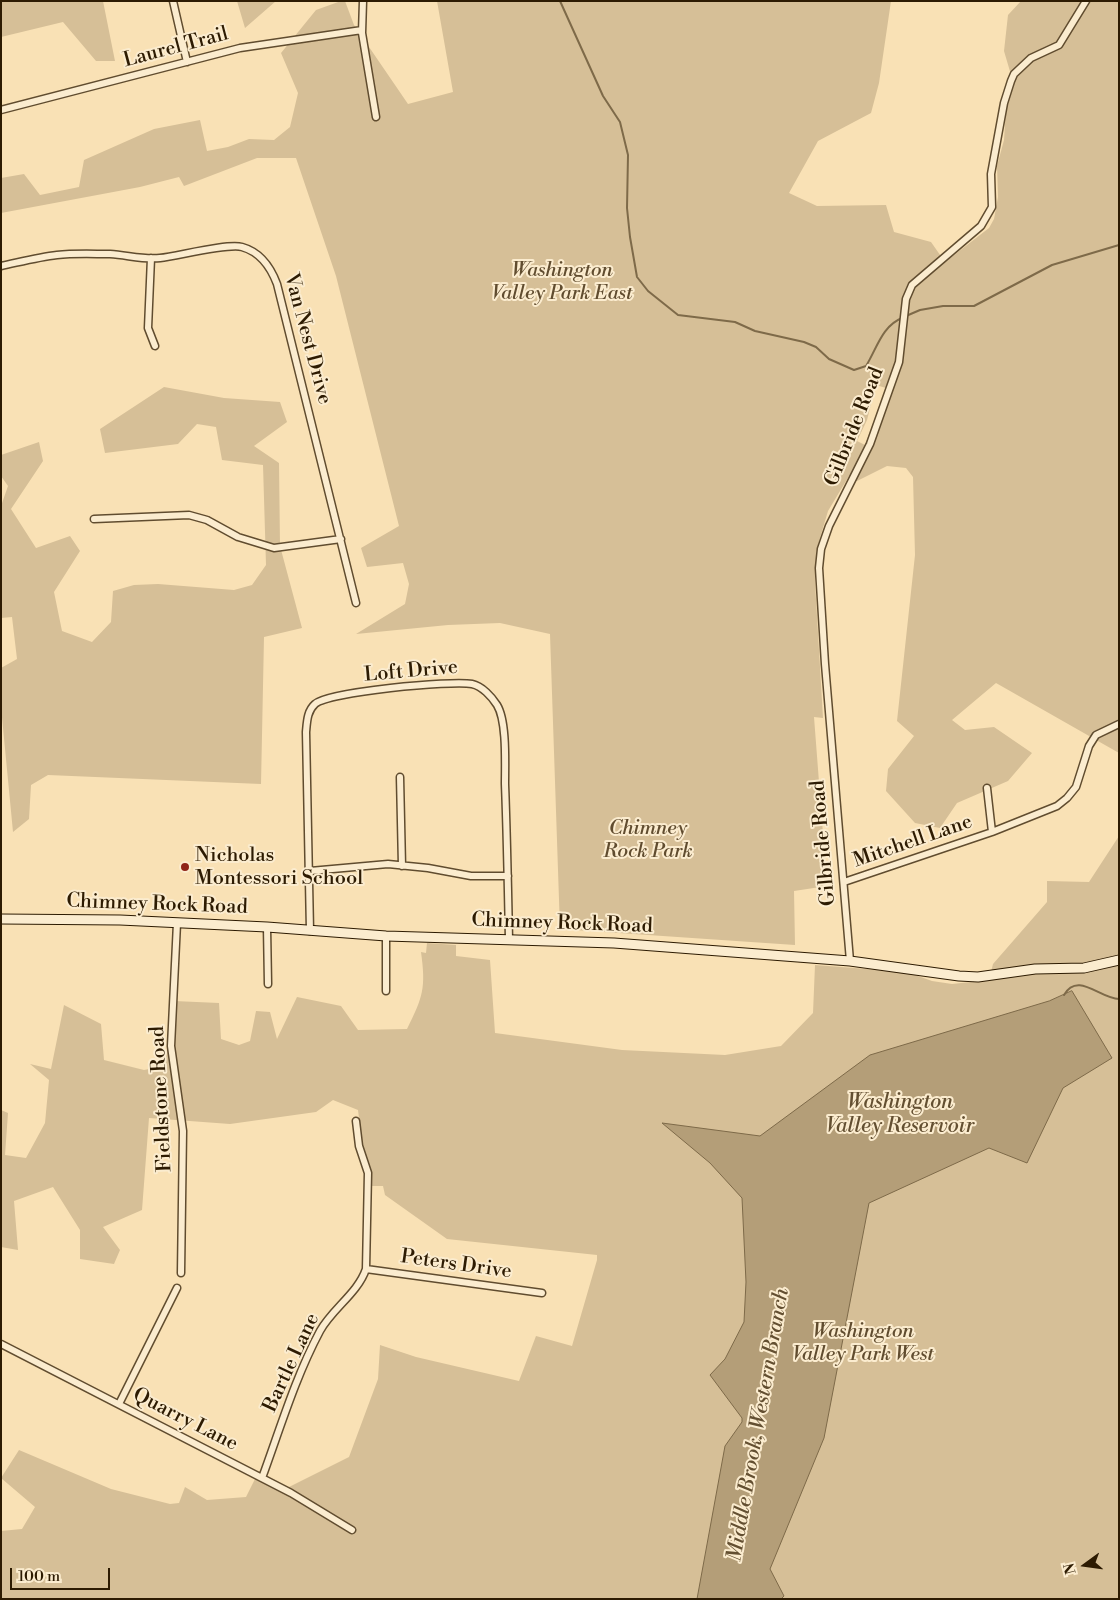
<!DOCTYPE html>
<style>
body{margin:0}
#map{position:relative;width:1120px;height:1600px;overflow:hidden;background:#f9e1b5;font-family:"Libre Bodoni",serif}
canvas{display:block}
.frame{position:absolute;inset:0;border:2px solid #2d1b02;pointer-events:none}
.north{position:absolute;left:1060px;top:1540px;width:50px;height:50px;-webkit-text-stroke:4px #fbeccf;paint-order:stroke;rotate:256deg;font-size:14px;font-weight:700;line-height:20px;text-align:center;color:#2d1b02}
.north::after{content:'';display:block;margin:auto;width:18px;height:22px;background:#2d1b02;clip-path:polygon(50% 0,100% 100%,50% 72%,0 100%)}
.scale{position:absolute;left:10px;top:1568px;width:100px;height:22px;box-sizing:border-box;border:2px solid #2d1b02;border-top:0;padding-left:6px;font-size:15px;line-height:18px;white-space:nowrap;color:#2d1b02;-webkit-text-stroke:4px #fbeccf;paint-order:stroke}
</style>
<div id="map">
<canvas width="1120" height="1600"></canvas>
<div class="frame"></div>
<div class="north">N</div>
<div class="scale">100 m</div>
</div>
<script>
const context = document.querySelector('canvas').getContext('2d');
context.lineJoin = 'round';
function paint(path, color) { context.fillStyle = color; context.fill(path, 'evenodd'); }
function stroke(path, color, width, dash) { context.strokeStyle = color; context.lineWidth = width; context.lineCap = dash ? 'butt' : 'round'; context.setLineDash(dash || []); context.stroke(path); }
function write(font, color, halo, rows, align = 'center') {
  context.font = font + ' "Libre Bodoni",serif'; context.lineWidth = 4; context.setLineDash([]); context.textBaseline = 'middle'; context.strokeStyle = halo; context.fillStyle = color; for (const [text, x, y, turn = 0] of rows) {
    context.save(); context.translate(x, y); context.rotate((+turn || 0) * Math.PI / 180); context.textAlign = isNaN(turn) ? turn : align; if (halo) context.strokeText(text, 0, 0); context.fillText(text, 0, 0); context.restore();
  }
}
paint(new Path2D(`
 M1 1H103L115 61H96L63 22 1 37Z
 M237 1H276L245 28Z
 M341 1H345L354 25 408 104 453 92 437 1H891L879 83 871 113 818 141 789 193 817 206 886 205 894 232 931 242 945 262 989 228 994 219 998 197 997 166 1004 140 1006 108 1014 85 1004 51 1008 15 1021 1H1119V753L996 683 952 720 965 730 994 727 1032 753 1008 781 957 803 940 828 915 823 886 791 888 769 914 736 897 721 915 555 913 477 906 468 887 466 857 481 849 476 828 511 817 548 815 582 823 718 814 717 827 886 794 891 795 945 560 929 550 634 500 623 448 625 356 634 405 604 409 584 403 563 367 567 361 548 399 526 336 276 296 158H257L184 186 179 177 140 187 1 213V178L24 174 40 195 79 187 84 160 154 129 200 120 207 151 228 147 249 139 274 140 290 127 298 93 281 53 316 10ZM876 385 886 388 865 445 857 441 867 420Z
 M164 387 224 398 280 402 287 422 254 446 279 463 280 546 302 628 264 637 261 784 48 775 31 785 29 819 13 832 1 707V668L17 659 12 617 1 618V506L8 486 1 476V455L39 442 43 461 11 509 36 548 70 536 80 551 54 592 62 631 92 642 111 622 113 591 134 585 158 584 234 590 252 585 266 565 263 465 222 460 216 427 197 424 178 444 105 453 100 429Z
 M1119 836V1599H1V1531L22 1529 35 1507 1 1478 19 1450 111 1489 170 1504 179 1503 185 1487 207 1500 246 1497 259 1471 287 1488 349 1457 378 1379 380 1345 416 1357 519 1381 536 1336 572 1346 597 1260V1255L447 1239 385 1195 383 1186H371L363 1150 358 1110 333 1100 316 1112 230 1124 149 1118 142 1210 103 1227 120 1250 114 1264 80 1259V1230L53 1187 14 1201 18 1250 1 1247V1110L8 1113 5 1155 26 1158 45 1123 49 1080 30 1064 51 1069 64 1005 101 1024 104 1060 144 1070 165 1066 174 1001 219 1003 221 1039 239 1045 250 1041 256 1011 270 1012 277 1039 297 997 341 1006 358 1030 407 1029C423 997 426 988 421 952L426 953 427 943 456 945V956L490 960 495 1033 622 1050 725 1055 781 1046 813 1013 815 965 907 972 932 981 952 984 989 980 993 964 1047 902V881L1089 882Z`), '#d6bf97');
const water = new Path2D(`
 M1072 991 1112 1058 1063 1088 1027 1163 989 1148 869 1203 824 1438 770 1569 784 1596 781 1599H697L725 1446 742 1422V1418L710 1375 725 1359 744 1322 746 1282 742 1198 710 1163 662 1123 760 1136 870 1055 1049 1001Z`);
paint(water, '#b49e78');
stroke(water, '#7e6a49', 1);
stroke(new Path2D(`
 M560 1 603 96 620 122 628 155 627 208 630 237 637 277 648 291 678 315 735 322 755 331 804 342 816 347 829 359 854 370 866 366C877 348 882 326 902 318
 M906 316 920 310 943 306H974L1052 265 1119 245
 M1064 995C1078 971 1100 999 1119 999`), '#7e6a49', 2);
const street = new Path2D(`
 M173 1 187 62
 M363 1 362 33 376 117
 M1 110 240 48 362 30
 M151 258 148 328 155 346
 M1 266C20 262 39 257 57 255 74 253 93 254 110 254 127 255 144 260 160 258 178 256 228 243 242 247 260 252 271 268 277 284L356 603
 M94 519 189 515 207 520 238 537 274 548 341 539
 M400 777 402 866
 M987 788 992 832
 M310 871 388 864 428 868 471 876H508
 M844 882 992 832 1057 806 1067 798 1076 787 1089 746 1096 735 1119 724
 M177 923 171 1046 183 1131 181 1273
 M267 927 268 984
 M310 931 306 732C307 722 307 711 315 704 327 692 452 680 472 684 482 686 492 697 497 705 507 721 505 764 505 784 507 836 508 888 509 940
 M850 961 825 664 819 568 821 549 829 526 870 444 899 362 906 299 912 285 981 226 992 207 991 174 1004 103 1011 81 1014 74 1031 58 1059 45 1086 1
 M386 991V936
 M366 1269 542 1293
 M1 1344 291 1493 352 1530
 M119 1404 177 1288
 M262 1478C280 1429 295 1378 320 1331 332 1309 358 1293 366 1269L368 1173 359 1146 356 1121`);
const secondary = new Path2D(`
 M1 919 120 920 267 927 386 936 614 943 850 961 959 976 978 977 1035 969 1084 968 1119 960`);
stroke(street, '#604c2f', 9);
stroke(secondary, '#2d1b02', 11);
stroke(street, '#fbeccf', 6);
stroke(secondary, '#fbeccf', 9);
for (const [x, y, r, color] of [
 [185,867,5,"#8f2418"]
]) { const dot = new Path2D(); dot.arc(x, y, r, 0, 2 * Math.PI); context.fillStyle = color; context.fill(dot); stroke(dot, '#fbeccf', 2); }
write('20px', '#2d1b02', '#fbeccf', [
 ["Laurel Trail",176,48,-15],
 ["Van Nest Drive",307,339,75],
 ["Gilbride Road",855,427,-68],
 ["Loft Drive",411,672,-5],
 ["Mitchell Lane",913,842,-19],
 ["Gilbride Road",824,843,-95],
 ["Chimney Rock Road",157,905,2],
 ["Chimney Rock Road",562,924,2],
 ["Fieldstone Road",162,1099,-93],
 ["Peters Drive",456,1265,8],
 ["Bartle Lane",292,1363,-65],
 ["Quarry Lane",185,1420,27]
]);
write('italic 20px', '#604c2f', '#fbeccf', [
 ["Washington",562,271],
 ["Valley Park East",562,294],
 ["Chimney",648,829],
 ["Rock Park",648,852],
 ["Washington",863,1332],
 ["Valley Park West",863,1355]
]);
write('20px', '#2d1b02', '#fbeccf', [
 ["Nicholas",195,856],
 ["Montessori School",195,879]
], 'left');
write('italic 21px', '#634f31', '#fbeccf', [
 ["Washington",900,1103],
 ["Valley Reservoir",900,1127],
 ["Middle Brook, Western Branch",759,1425,-80]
]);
</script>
